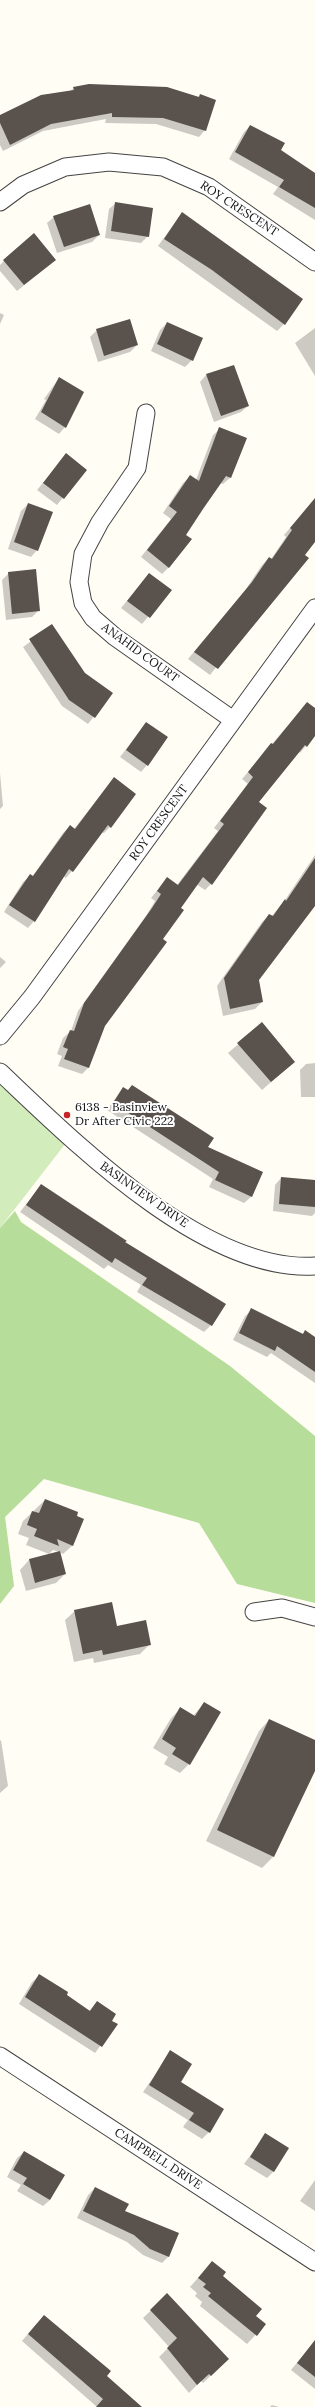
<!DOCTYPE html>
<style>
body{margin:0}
canvas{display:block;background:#fffdf4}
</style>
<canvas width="315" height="2407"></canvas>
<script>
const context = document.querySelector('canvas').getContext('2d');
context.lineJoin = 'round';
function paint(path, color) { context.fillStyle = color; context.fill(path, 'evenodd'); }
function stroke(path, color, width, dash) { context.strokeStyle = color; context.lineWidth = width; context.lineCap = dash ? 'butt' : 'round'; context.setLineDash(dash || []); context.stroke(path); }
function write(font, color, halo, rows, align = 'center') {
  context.font = font + ' Lora,serif'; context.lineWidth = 4; context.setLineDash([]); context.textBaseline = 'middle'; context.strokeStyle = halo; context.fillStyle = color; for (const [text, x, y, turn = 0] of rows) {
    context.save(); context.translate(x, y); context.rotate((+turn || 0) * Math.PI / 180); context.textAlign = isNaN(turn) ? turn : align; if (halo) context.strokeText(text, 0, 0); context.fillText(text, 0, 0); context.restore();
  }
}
paint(new Path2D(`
 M0 1077 69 1139 0 1228Z`), '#d3ecbb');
paint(new Path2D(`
 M15 1211 21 1222 230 1366 315 1436V1603L237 1584 199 1523 44 1479 5 1517 14 1586 0 1604V1228Z`), '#b6dd9a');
paint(new Path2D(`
 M74 88 197 98 200 95 205 130 199 137 156 124 105 123 106 119 43 131 3 151 0 145V116L70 91Z
 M250 126 279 151 315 173V220L273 194 278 187 229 159 244 132Z
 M116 203 148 236 141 243 105 238 109 209Z
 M182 213 284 324 277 331 158 246Z
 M54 217 99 235 92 242 57 253 47 223Z
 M55 260 17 291 0 271V265L4 261Z
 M0 313 4 315 0 324Z
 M167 323 192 360 185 367 151 351 160 330Z
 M315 328V376L295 343Z
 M97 330 137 345 130 352 98 362 90 337Z
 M206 375 248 406 241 412 214 422 200 382Z
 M59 378 65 427 59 434 35 419 46 400 44 399Z
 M220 429 230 478 223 484 220 483 185 535 169 567 162 574 141 557 171 519 163 513 183 483 190 477 196 480 213 435Z
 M66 455 85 470 57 505 37 490Z
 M314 500 315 541 210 675 188 659 246 589 262 565 269 558 271 559 286 537 284 535Z
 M28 504 37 550 31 557 8 549 21 511Z
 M9 573 39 610 32 617 6 620 2 580Z
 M149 574 171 590 142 624 121 608Z
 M52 626 84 674 112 693 88 724 62 706 23 647Z
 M307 703 315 709V735L300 753 298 751 258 802 211 884 205 890 196 884 104 1025 88 1068 82 1074 58 1066 62 1056 57 1054 63 1038 71 1031 78 1011 146 916 155 901 151 898 167 878 177 885 218 831 214 828 248 784 242 779Z
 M146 723 147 765 141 772 120 757Z
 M0 773 3 806 0 809Z
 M114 778 110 827 104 833 101 832 72 871 66 878 63 876 34 921 28 928 4 912 23 882 30 876 32 877 63 833 70 826 74 829Z
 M315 855V905L258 980 262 1002 255 1009 223 1016 217 986 262 922 269 915 271 917 285 900Z
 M0 957 6 962 0 968Z
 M262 1024 294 1062 262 1090 228 1053Z
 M315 1063V1097H301L300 1070 306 1064Z
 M123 1088 206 1148 262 1173 251 1197 244 1203 209 1187 213 1179 107 1110Z
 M281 1178 315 1181V1213L312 1216 273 1211 275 1185Z
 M41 1185 124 1242 211 1325 204 1332 137 1292 141 1285 108 1265 104 1269 20 1212Z
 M252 1310 303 1334 305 1331 315 1338V1383L271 1353 267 1357 233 1340 245 1316Z
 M45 1500 73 1545 63 1554 59 1552 65 1574 56 1583 26 1591 20 1570 29 1560 59 1552 53 1550 49 1554 26 1545 29 1538 18 1534 23 1521Z
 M75 1611 116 1627 150 1644 140 1654 94 1663 93 1658 74 1662 65 1620Z
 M204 1703 189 1764 180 1773 164 1764 168 1757 153 1748 171 1718 180 1709 193 1716Z
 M269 1720 315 1741V1769L273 1857 262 1868 206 1841 259 1731Z
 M1 1740 8 1786 0 1793V1741Z
 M39 1976 89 2011 97 2002 110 2021 116 2025 95 2053 19 2004 32 1982Z
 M171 2052 179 2083 209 2132 202 2139 183 2127 188 2120 143 2092Z
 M266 2134 274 2171 267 2178 244 2164Z
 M24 2152 50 2200 43 2206 17 2191 21 2185 7 2177 17 2158Z
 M315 2180V2211L300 2201Z
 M95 2188 124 2212 169 2256 162 2263 143 2255 127 2242 77 2218 88 2195Z
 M212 2262 255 2316 265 2325 247 2344 200 2306 202 2302 195 2296 197 2293 190 2287Z
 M167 2295 228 2359 203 2383 201 2381 189 2393 159 2357 169 2347 143 2318Z
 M37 2323 105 2376 128 2407H97L22 2341Z
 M314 2342 315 2343V2389L291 2370Z
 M272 2405 279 2407H270Z`), '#0003');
paint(new Path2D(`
 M89 84 167 87 199 97 200 94 216 100 206 131 163 118 112 117V113L51 124 10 145 0 123V115L41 95 74 90 73 87Z
 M250 125 285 143 281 150 315 173V208L279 187 284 180 235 152Z
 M115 202 153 208 149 237 111 231Z
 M90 204 100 235 64 247 53 216Z
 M182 212 303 299 285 325 212 270 164 239Z
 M34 233 56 260 24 285 3 260Z
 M130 319 138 345 104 356 96 329Z
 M167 322 203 338 193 361 157 344Z
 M234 365 249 406 221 416 206 374Z
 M59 377 84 392 66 428 41 412Z
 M219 427 247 438 231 478 226 476 203 509 186 535 192 539 169 568 147 550 177 512 169 506 190 475 199 481Z
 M66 453 87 470 64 499 43 483Z
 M315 498V542L305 555 309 558 218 669 194 652 252 582 269 557 272 559 292 530 290 528Z
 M28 503 53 512 38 551 14 542Z
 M36 569 40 611 12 614 8 572Z
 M149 573 172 590 150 618 127 601Z
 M52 624 85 673 113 693 95 718 69 700 29 639Z
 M307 702 315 708V736L307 747 305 745 259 802 267 808 212 885 203 877 181 908 184 910 163 939 167 942 105 1026 89 1068 64 1059 68 1049 63 1047 70 1030 74 1031 84 1003 152 908 161 894 157 891 167 877 178 885 224 824 220 821 253 777 248 772 271 743 273 744Z
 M146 722 168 737 148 766 126 750Z
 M114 777 136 794 111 828 108 825 73 872 69 869 35 922 9 905 30 874 33 876 70 825 75 829Z
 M315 858V906L259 980 263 1002 230 1009 224 978 269 914 273 916 285 899 286 901Z
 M262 1022 295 1062 271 1082 237 1043Z
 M132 1085 214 1138 208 1147 263 1172 252 1197 215 1180 219 1172 113 1103 123 1087 128 1090Z
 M281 1177 315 1180V1207L279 1204Z
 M41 1184 127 1241 125 1242 226 1304 212 1326 142 1285 147 1278 115 1258 112 1263 26 1205Z
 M251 1308 303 1334 305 1330 315 1337V1372L277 1346 275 1351 239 1333Z
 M45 1499 78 1512 77 1516 84 1519 73 1546 57 1539 59 1546 34 1536 37 1529 27 1525 32 1511 39 1513Z
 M60 1551 66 1574 35 1583 29 1559Z
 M112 1602 117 1626 146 1620 151 1645 103 1655 102 1650 83 1654 74 1610Z
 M204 1702 221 1712 190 1765 172 1754 176 1748 162 1739 180 1707 195 1716Z
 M269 1719 315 1740V1771L274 1857 217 1830Z
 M39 1974 68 1992 67 1995 90 2011 97 2001 116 2014 112 2021 118 2024 102 2047 25 1997Z
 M170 2050 192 2064 181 2082 224 2109 210 2133 189 2120 194 2113 149 2085Z
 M265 2133 289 2148 274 2172 250 2157Z
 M24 2151 65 2175 50 2200 23 2184 27 2178 13 2170Z
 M95 2187 129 2204 125 2211 179 2233 169 2257 150 2249 134 2235 83 2211Z
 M212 2261 226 2272 223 2276 262 2309 256 2316 266 2324 257 2336 208 2296 211 2293 203 2287 206 2284 198 2278Z
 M167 2293 229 2359 211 2376 209 2374 197 2385 167 2348 177 2338 150 2310Z
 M44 2315 111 2371 107 2376 142 2407H96L103 2399 28 2334Z
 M315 2340V2377L297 2363Z`), '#5a524c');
const street = new Path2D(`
 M0 202 23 185 65 167 109 162 163 167 209 187 315 262
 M146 413 137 468 100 522 83 554 79 582 83 603 93 618 115 637 233 720
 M0 1036 32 997 315 608
 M0 1072C75 1143 205 1273 315 1266
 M254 1612 282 1608 315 1617
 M0 2056 315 2262`);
stroke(street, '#444', 19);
stroke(street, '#fff', 17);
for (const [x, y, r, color] of [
 [67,1115,4,"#c72326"]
]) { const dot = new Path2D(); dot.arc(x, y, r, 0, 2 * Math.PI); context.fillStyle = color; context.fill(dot); stroke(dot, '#fff', 1.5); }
write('12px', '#111', '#fff', [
 ["ROY CRESCENT",239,209,33],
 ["ANAHID COURT",140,653,36],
 ["ROY CRESCENT",159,823,-54],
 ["BASINVIEW DRIVE",144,1195,35],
 ["CAMPBELL DRIVE",158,2159,33]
]);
write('12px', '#111', '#fff', [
 ["6138 - Basinview",75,1108],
 ["Dr After Civic 222",75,1122]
], 'left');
</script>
